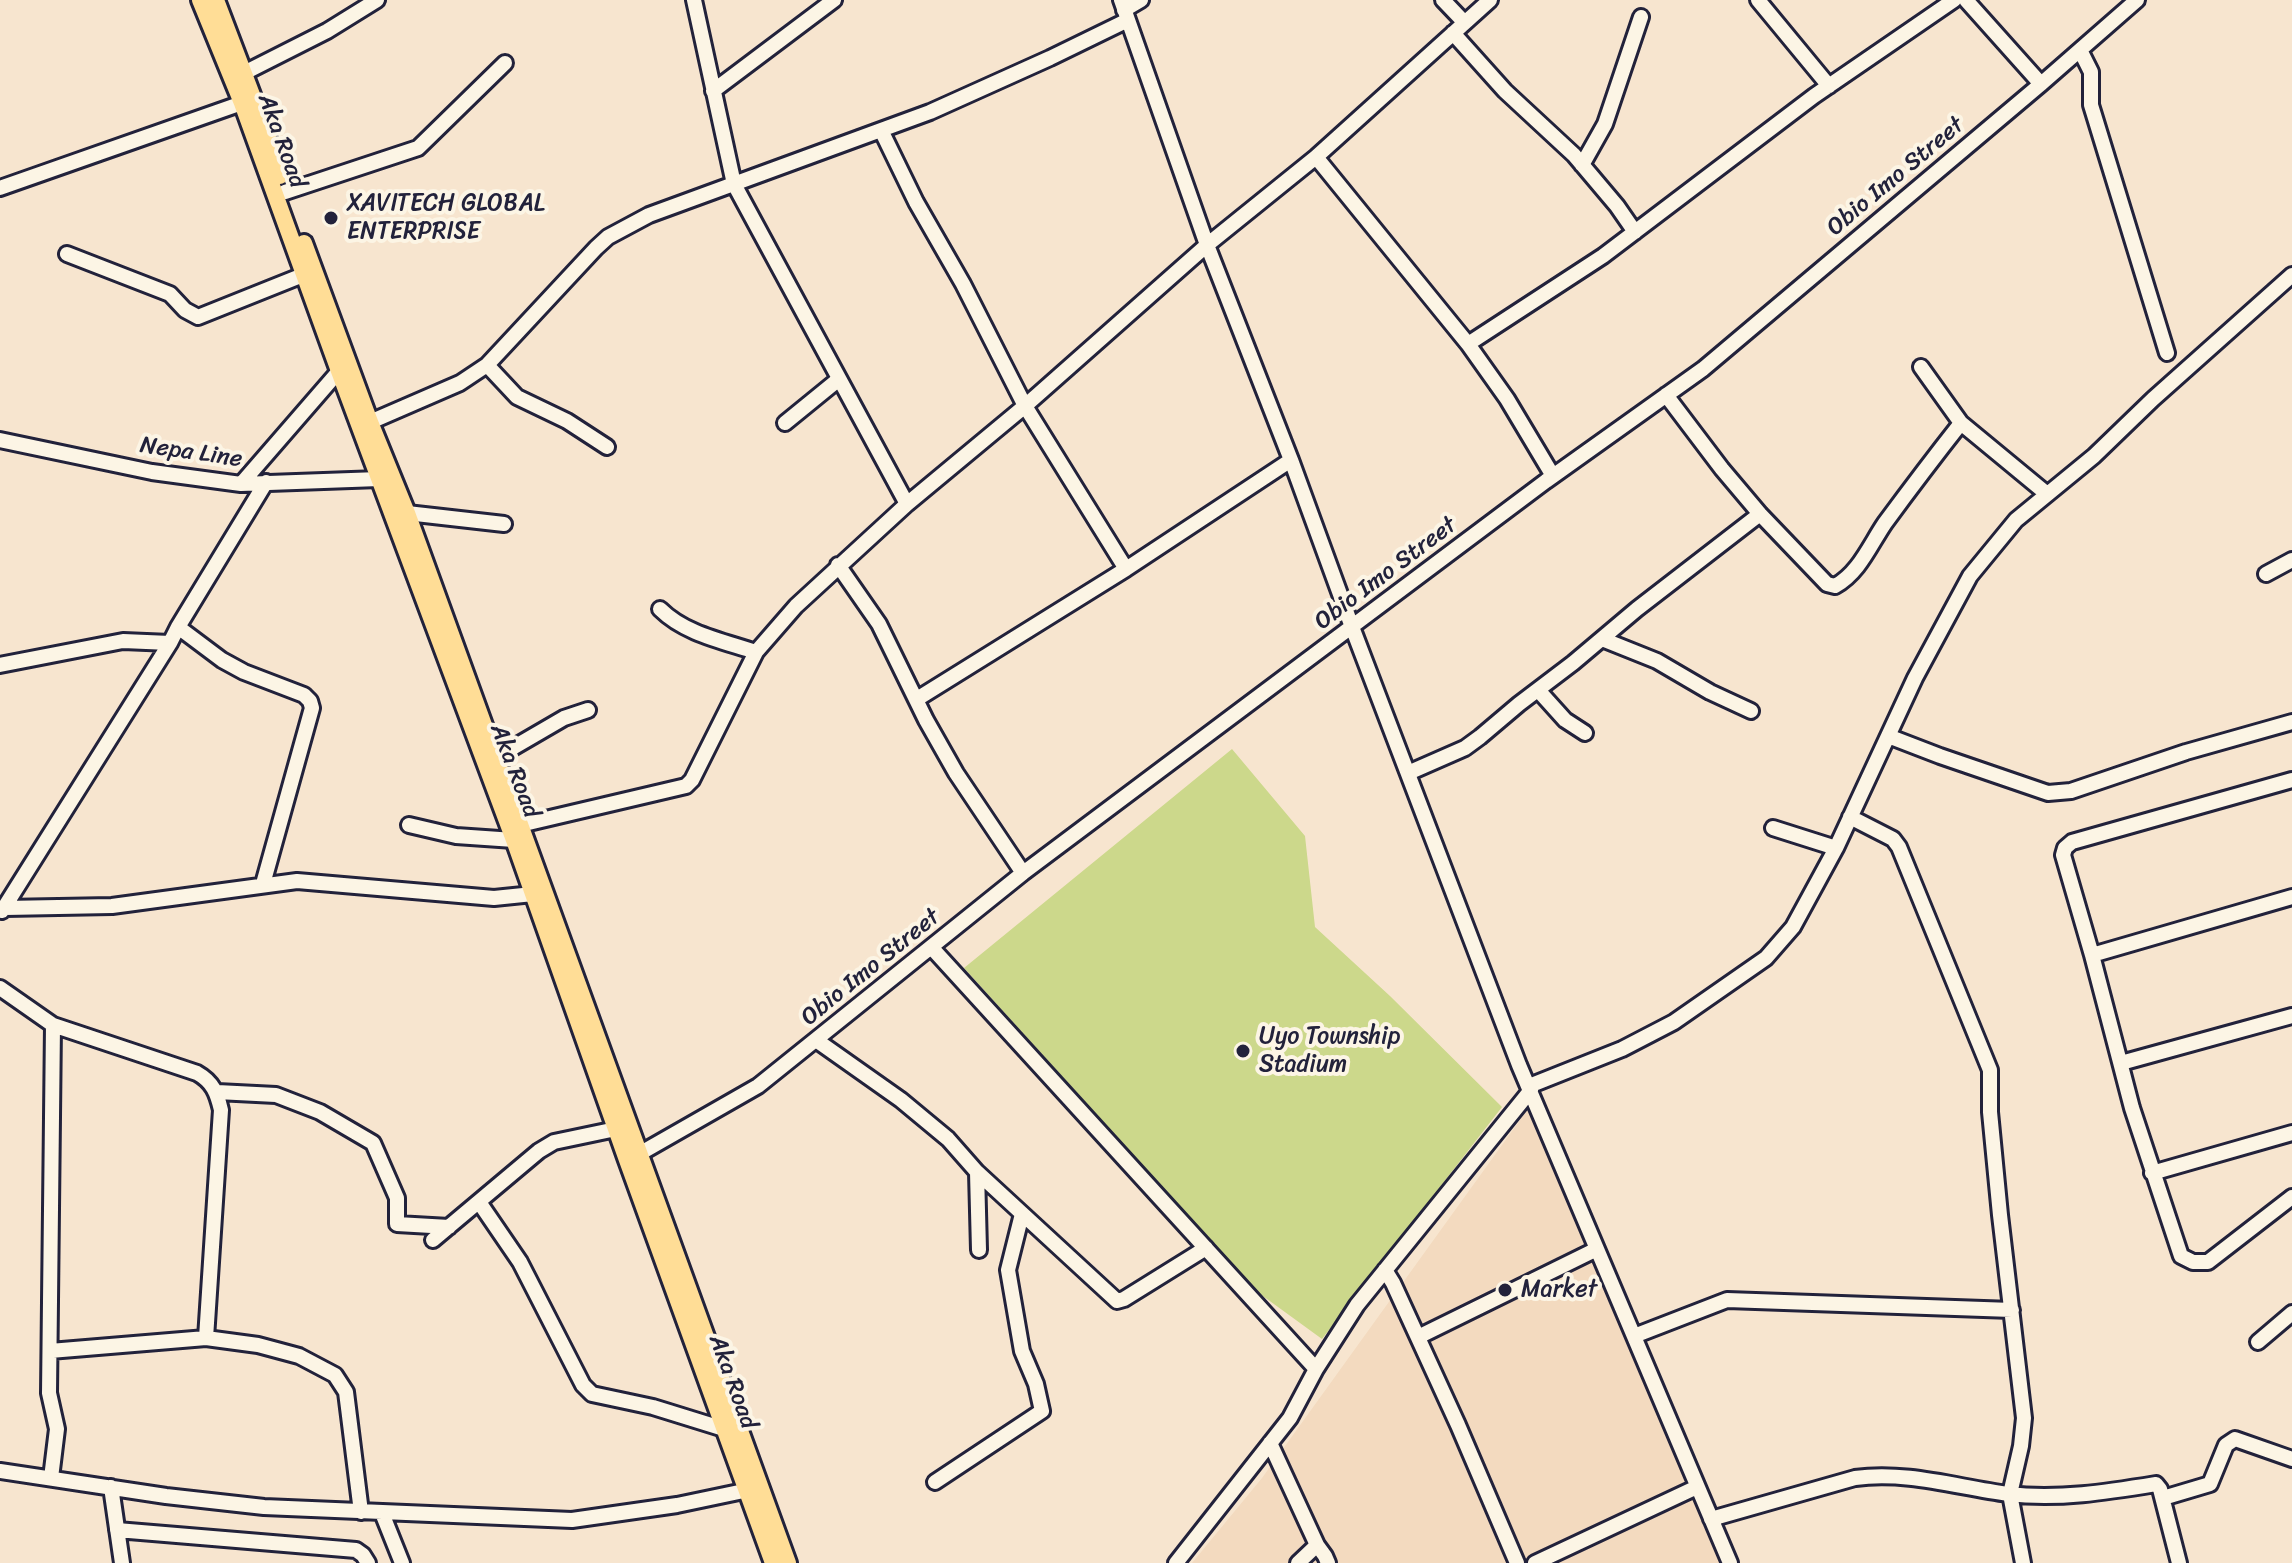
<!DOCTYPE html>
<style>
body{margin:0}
canvas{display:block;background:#f7e5cf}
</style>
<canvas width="2292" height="1563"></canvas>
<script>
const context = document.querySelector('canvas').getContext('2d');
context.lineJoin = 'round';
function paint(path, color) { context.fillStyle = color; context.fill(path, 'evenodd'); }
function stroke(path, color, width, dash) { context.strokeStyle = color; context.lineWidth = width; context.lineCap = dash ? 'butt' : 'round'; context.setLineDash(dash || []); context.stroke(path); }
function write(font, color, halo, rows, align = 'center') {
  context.font = font + ' Sriracha,sans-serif'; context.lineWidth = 8; context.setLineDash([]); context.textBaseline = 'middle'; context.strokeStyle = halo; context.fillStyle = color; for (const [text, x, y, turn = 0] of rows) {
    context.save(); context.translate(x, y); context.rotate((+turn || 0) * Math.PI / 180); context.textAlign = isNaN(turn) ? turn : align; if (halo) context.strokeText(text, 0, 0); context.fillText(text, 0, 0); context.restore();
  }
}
paint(new Path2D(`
 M1533 1102 1728 1563H1192L1262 1478Z`), '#f3dabf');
paint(new Path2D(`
 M1232 749 1305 836 1315 927 1390 996 1502 1107 1322 1339 1256 1291 964 968Z`), '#ccd88b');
const minor = new Path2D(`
 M694 0 734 184 907 504
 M1121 0 1207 245 1291 460 1352 627 1519 1065 1730 1563
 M1443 0 1464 22
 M1758 0 1829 86
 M1966 0 2041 84
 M1124 10 1141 0
 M1453 33 1505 91 1574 155 1617 206 1635 232
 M2080 50 2091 72V105L2167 353
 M244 73 327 31 377 0
 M713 91 834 0
 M881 130 916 202 963 284 1025 406 1126 569
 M1316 157 1468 344 1507 399 1553 476
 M1582 165 1605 124 1641 17
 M0 188 242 103
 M285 192 418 148 505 63
 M67 254 170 294 185 310 198 317 303 275
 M1468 344 1603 256 1814 96 1954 0
 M487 365 517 397 567 421 607 447
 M1921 367 1961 423 2047 494
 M1666 395 1722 469 1760 514 1827 584 1835 586C1859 573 1870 545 1885 523 1910 489 1935 456 1961 423
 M370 422 460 383 487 365 596 248 608 237 649 215 930 112 1050 58 1128 20
 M785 423 839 379
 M0 440 152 472 241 484 379 479
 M241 484 339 371
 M407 513 504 524
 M838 565 879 624 926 720 956 773 1023 873
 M2266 574 2292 560
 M660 609C685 634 723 641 756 652
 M178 627 222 660 244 672 304 695 310 701 312 708 263 884
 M1602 639 1657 661 1710 692 1751 711
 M0 665 123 641 170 643
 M1538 690 1565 720 1585 733
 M917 699 1126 569 1291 460
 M1888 736 1940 756 2048 793 2071 791 2186 752 2292 722
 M497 757 564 718 588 710
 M1408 773 1465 748 1480 737 1519 704 1573 663 1637 609 1760 514
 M2292 780 2072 842 2065 848 2063 855 2092 955 2132 1108 2181 1256 2193 1262H2208L2292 1197
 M1850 817 1893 839 1899 847 1990 1070V1112L2000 1215 2024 1418 2021 1446 2010 1494 2023 1563
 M409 825 456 836 514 840
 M520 825 686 786 692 780 756 652 796 606 907 504 1025 406 1207 245 1316 157 1490 0
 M1773 828 1836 848
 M5 908 112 906 297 881 494 898 533 894
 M2 911 170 643 178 627 266 482
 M932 948 1316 1369
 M2092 955 2292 897
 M0 988 53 1025 197 1073C213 1082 217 1093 221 1110L206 1338
 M816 1040 901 1100 948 1139 977 1172 1117 1301 1124 1299 1206 1248
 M2121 1063 2292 1016
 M217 1092 276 1095 320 1112 373 1143 397 1198V1224L449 1227
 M639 1154 758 1086 1023 873 1546 481 1703 369 2041 84 2137 0
 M977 1172 979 1250
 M2152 1173 2292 1133
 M479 1202 520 1262 583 1385 592 1394 653 1407 724 1429
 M433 1240 539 1151 554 1142 616 1129
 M1385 1270 1393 1283 1458 1425 1517 1563
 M1634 1336 1727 1300 2012 1310
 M1418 1337 1597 1249
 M2258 1342 2292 1313
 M50 1351 206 1338 258 1345 299 1356 335 1375 346 1392 361 1512
 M1270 1443 1317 1545 1325 1556 1328 1563
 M0 1471 166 1496 264 1507 572 1520 677 1505 758 1488
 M51 1478 57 1429 49 1393 53 1025
 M935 1482 1042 1411 1036 1384 1022 1351 1008 1270 1022 1214
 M111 1487 122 1563
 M2163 1498 2210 1484 2226 1445 2235 1439 2292 1459
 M382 1513 402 1563
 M1711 1519 1855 1478C1907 1471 1956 1487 2008 1494 2058 1500 2107 1492 2156 1484L2160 1489 2179 1563
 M117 1530 356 1550 363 1555 368 1563
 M1176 1563 1290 1418 1316 1369 1357 1305 1531 1090 1529 1086 1622 1049 1674 1022 1766 958 1793 927 1836 848 1915 678 1970 576 2016 520 2094 456 2153 399 2292 275
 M1298 1563 1317 1545
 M1535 1563 1697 1487`);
const major = new Path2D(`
 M200 0 242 103 339 371 514 840 627 1160 773 1563
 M216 0 265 129 280 176
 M304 243 370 422 407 513 788 1563`);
stroke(minor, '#22223b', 20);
stroke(major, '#22223b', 22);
stroke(minor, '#fcf5e5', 14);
stroke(major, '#ffdd96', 16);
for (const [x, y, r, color] of [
 [331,218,8,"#22223b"],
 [1243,1051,8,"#22223b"],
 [1505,1290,8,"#22223b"]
]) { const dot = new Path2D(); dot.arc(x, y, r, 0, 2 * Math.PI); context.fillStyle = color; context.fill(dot); stroke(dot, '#fcf5e5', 3); }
write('24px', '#22223b', '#fcf5e5', [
 ["Aka Road",281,141,70],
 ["Obio Imo Street",1896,177,-40],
 ["Nepa Line",191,453,8],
 ["Obio Imo Street",1386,574,-37],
 ["Aka Road",514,771,69],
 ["Obio Imo Street",871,968,-39],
 ["Aka Road",732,1382,70]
]);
write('24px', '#22223b', '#fcf5e5', [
 ["XAVITECH GLOBAL",347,204],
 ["ENTERPRISE",347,232],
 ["Uyo Township",1259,1037],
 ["Stadium",1259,1065],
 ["Market",1521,1290]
], 'left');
</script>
